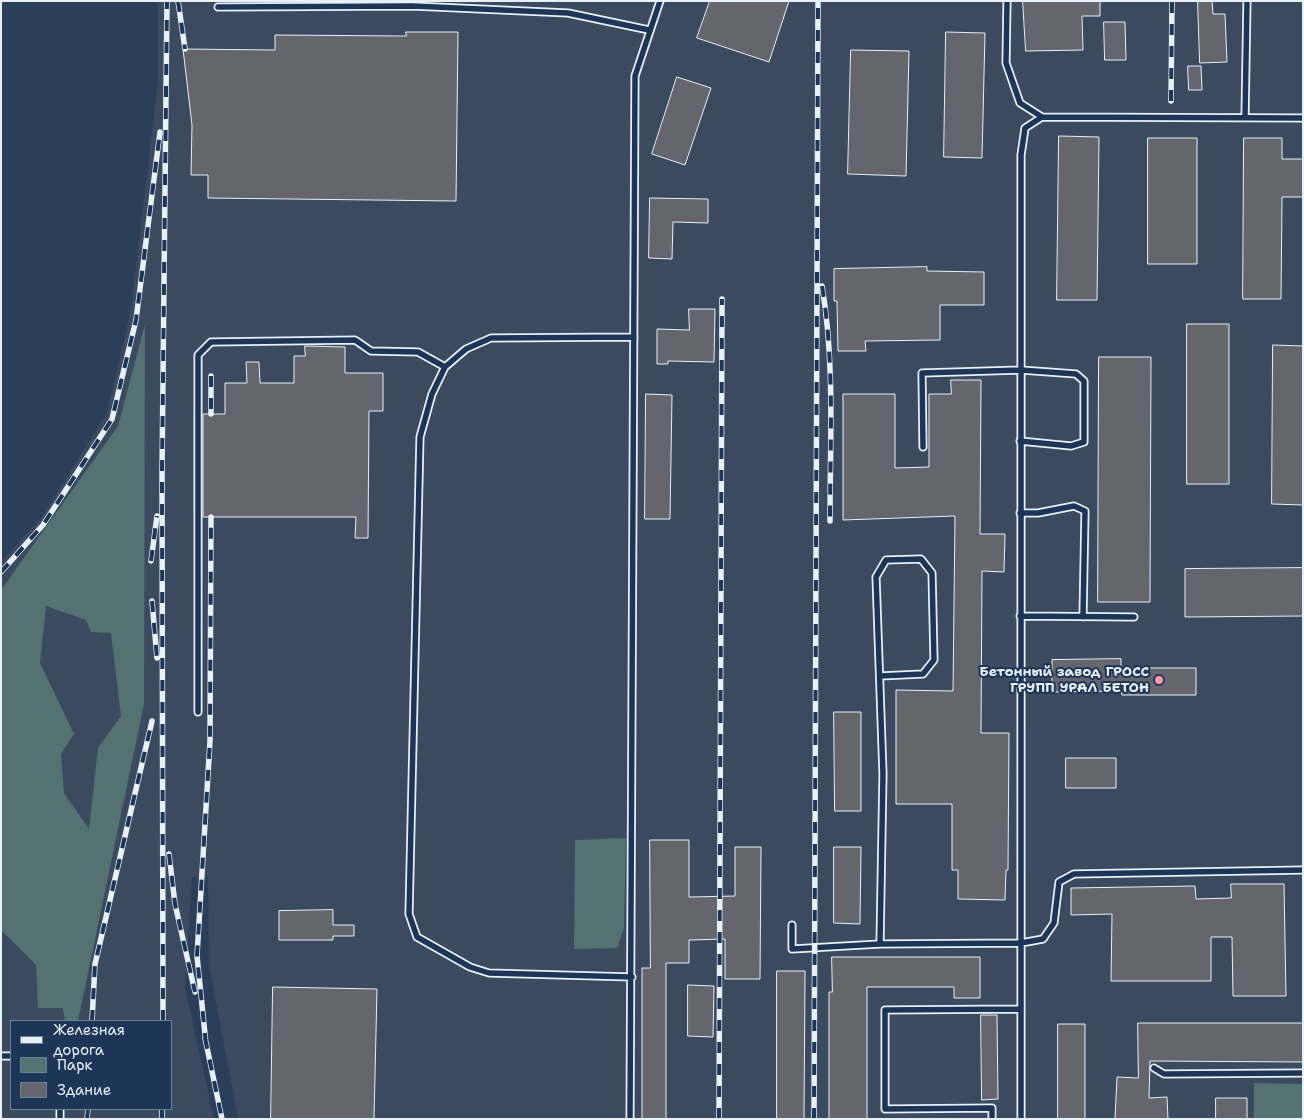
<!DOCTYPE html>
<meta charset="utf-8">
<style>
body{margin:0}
#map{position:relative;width:1304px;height:1120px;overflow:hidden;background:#2b3f5b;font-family:"Shantell Sans",sans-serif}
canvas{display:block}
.frame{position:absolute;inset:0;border:2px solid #e8f1f8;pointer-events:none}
.legend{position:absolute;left:10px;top:1020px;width:162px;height:90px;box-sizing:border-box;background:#1d3557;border:1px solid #6e8097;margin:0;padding:6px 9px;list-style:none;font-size:15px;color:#e8f1f8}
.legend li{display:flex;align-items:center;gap:10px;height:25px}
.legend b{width:25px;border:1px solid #6e8097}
</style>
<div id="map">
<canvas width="1304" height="1120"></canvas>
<div class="frame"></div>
<ul class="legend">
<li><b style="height:6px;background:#e8f1f8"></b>Железная дорога</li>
<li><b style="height:14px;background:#537271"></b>Парк</li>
<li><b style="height:14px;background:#64656d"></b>Здание</li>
</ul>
</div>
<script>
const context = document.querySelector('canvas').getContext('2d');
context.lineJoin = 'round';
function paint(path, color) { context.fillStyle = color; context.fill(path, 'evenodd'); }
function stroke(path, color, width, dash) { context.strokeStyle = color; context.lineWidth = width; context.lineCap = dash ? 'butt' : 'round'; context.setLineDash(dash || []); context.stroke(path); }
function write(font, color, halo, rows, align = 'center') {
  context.font = font + ' "Shantell Sans",sans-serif'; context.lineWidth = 4; context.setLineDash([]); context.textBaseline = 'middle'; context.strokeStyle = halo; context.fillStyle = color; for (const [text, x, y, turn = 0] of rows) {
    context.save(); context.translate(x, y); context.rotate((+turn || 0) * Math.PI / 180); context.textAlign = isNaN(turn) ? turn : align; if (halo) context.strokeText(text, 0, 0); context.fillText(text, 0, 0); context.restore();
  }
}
paint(new Path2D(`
 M158 1H1303V1119H238L209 965 208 877H192L185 987 214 1119H1V562L41 518 107 413 131 310 158 81ZM11 1021H171V1109H11Z`), '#3c4a60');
paint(new Path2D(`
 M145 324 144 704 78 1021H65L63 1008H38L36 965 1 930V590L118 426ZM46 606 86 620 91 632 111 633 121 716 98 748 89 829 64 793 61 754 74 734 40 663Z
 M626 838 624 928 617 948 574 949 575 840Z
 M1254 1083 1303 1084V1119H1254Z`), '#537271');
const building = new Path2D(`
 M710 1H789L769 62 697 38Z
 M1023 1H1100V16H1082L1083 50 1026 51Z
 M1198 1H1212L1213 14H1225L1227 62 1200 63Z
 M1104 22H1125L1126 60H1105Z
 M406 32H458L456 201 208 198V175H191L192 125 183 49 275 50V35L406 36Z
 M946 32 985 33 982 158 944 157Z
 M851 50 909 51 906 176 848 174Z
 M1188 66H1201L1202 90H1189Z
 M677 77 711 88 685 165 652 154Z
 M1059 136 1099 137 1097 300H1057Z
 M1148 138H1197V264H1148Z
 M1244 138H1282V159H1303V197H1282L1281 299H1243Z
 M650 198 708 199V223L673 222 672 259 649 258Z
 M927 267V271L984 272V305H940V340L865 341 866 351H838L837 301H834V269Z
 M689 309H715L714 362 668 361V364H657V329L689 330Z
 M1187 324H1229V484H1187Z
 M1273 345 1303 346V505L1272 504Z
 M305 346 345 347V373H383V411H369L368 538H355L356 517H203V414H225V383H247L246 362H259L260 383H294V356H305Z
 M1099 357H1151L1150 602H1098Z
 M951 380H981L980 534H1005L1004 572 982 571 981 733H1009L1008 870H1006L1005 900 958 899V870H952V804H896V690L953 691 955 516 843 520V394H895V468L929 467V394H951Z
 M646 394 672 395 670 519H645Z
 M1303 568V616L1185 617V569Z
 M1121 659V668H1196V695H1122L1121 691 1052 692V660Z
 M834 712H861V811H835Z
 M1066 758H1116V788H1066Z
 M650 840H689V897L735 896V847H761L760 979H725V939L689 940V963H666V1119H642V968H650Z
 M834 847H861L860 924 834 923Z
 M1231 884H1284L1286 996H1233L1232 937H1211V981H1111L1112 914 1071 915V888L1195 886 1196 899 1231 898Z
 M333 910V925H354V936H333V940H279V911Z
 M832 957H980V998H954V987H867V1119H829V992H832Z
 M777 971H805L804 1119H777Z
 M688 985 714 986 713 1037 688 1036Z
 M273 987 377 989 374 1119H271Z
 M981 1015H997L998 1099 982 1100Z
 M1138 1023H1303V1062L1150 1061 1149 1098 1167 1097 1168 1119H1115L1117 1077 1138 1078Z
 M1058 1024H1085V1119H1058Z
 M1216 1098H1247V1119H1216Z`);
paint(building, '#64656d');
stroke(building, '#e8f1f8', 1);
const lane = new Path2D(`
 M1007 1 1006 63 1020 103 1042 117 1303 118
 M218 7 413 6 568 13 649 30
 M1245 117 1247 1
 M923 447 922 373 1021 370 1076 374 1084 381V442L1071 446 1020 441
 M1020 513H1038L1074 506 1085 511 1083 617
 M1020 616 1134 617
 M880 676 923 674 934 660 932 573 921 559 886 560 876 577 883 774 880 944
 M198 712V355L211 342 355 340 371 351 418 352 445 367
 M792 925V949L880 944 1021 943 1043 939 1054 923 1059 882 1074 874 1303 870
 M632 977 489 973 470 967 417 937 409 914 420 437 432 394 445 367 466 349 491 338 634 337
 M1 1056H11
 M1154 1068 1164 1074 1303 1073
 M60 1109V1119
 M630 1119 635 76 660 1
 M992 1119V1108L885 1109V1010L1021 1009
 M1021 1119V155L1025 128 1042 117`);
stroke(lane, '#e8f1f8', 9);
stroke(lane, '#1d3557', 5.5);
const rail = new Path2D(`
 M178 1 185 49
 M1171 101 1172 1
 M822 286C835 363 830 443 830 521
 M211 376V414
 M151 561 157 516
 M1 572 43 525 112 419 136 320 160 132
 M152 601 157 658
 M169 854 175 904 195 992
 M92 1021 95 964 152 721
 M163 1021 162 472 167 1
 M205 1038 222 1119
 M206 1044 197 956 210 741 211 517
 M87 1119 88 1109
 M162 1119V1109
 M719 1119 722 299
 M814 1119 818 1`);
stroke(rail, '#e8f1f8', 5.5);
stroke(rail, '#1d3557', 4, [11]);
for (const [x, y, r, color] of [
 [1159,680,5,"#ff9aa2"]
]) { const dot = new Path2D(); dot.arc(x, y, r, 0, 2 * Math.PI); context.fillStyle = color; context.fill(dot); stroke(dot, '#1d3557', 2); }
write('bold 14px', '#e8f1f8', '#1d3557', [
 ["Бетонный завод ГРОСС",1149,672],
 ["ГРУПП УРАЛ БЕТОН",1149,688]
], 'right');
</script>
